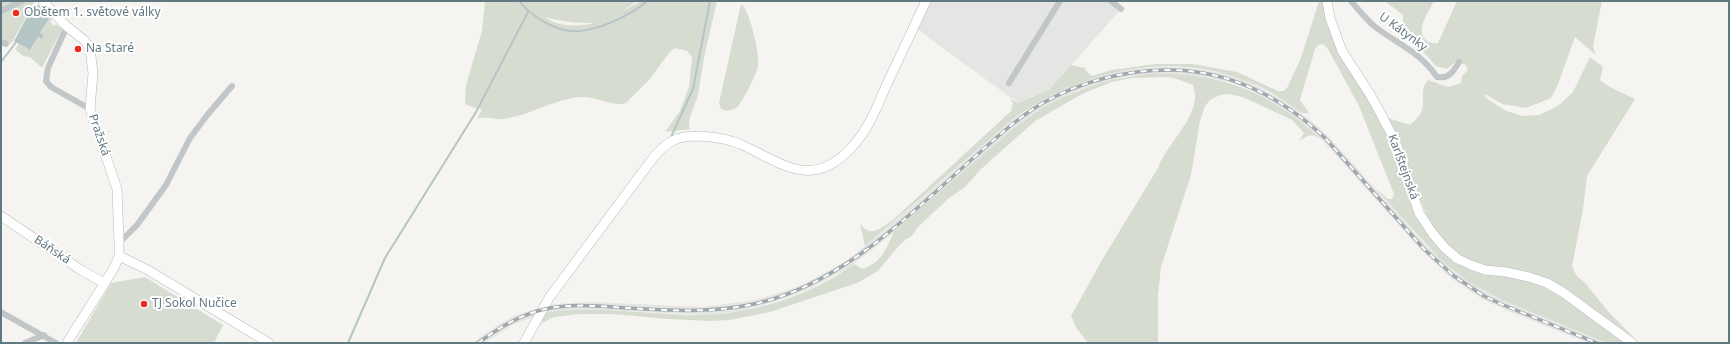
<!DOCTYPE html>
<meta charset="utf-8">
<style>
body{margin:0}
#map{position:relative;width:1730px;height:344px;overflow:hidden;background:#f5f4f0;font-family:"Noto Sans",sans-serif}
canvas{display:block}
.frame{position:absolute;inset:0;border:2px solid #637982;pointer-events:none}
</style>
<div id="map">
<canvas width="1730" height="344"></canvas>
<div class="frame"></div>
</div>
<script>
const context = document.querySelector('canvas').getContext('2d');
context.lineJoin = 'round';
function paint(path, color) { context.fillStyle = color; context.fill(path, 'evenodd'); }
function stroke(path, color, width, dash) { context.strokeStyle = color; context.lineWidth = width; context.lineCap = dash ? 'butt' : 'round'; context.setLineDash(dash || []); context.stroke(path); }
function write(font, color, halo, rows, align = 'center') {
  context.font = font + ' "Noto Sans",sans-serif'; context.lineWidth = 4; context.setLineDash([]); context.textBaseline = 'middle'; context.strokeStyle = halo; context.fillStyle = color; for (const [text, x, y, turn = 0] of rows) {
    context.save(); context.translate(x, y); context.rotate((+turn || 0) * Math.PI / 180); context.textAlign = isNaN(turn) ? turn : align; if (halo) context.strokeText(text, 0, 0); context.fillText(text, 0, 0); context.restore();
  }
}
paint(new Path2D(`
 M926 1H1111L1121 9 1049 90 1018 103 914 27Z
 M1162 67 1200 69 1234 76 1251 83 1283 100 1314 123 1329 137 1427 246 1456 273 1486 292 1502 300 1607 343H1588L1513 313 1482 299 1452 279 1422 251 1324 142 1309 128 1279 106 1248 89 1232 83 1199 76 1162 74 1130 76 1095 85 1063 97 1045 106 1013 129 887 238 850 267 811 288 794 295 757 307 739 311 704 315 589 309 558 311 542 314 515 324 484 343H472L498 325 512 317 540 307 557 304 590 302 703 307 755 300 791 289 808 282 846 261 882 232 1008 123 1042 100 1075 84 1109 73 1129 69Z`), '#e5e6e4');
paint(new Path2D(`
 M1 1H33L34 3 11 44 1 39Z
 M485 1H637L621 12 641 1H717L704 58 698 95 689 120V127L691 129 665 132 680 111 689 87 692 57 687 51 675 48 669 53 649 80 626 103C611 107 597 96 581 97 554 99 531 115 504 119 494 120 487 115 477 119L482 109 472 107 465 104 466 85 482 31ZM545 17C561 22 578 23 595 23 579 27 558 27 545 17Z
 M1319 1H1323L1368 98 1392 145 1429 237 1442 251 1455 263 1469 269 1484 274 1505 276 1528 281 1546 287 1561 296 1625 343H1607L1502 300 1469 282 1443 262 1376 189 1388 199H1392L1394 194 1359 106 1328 49 1323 44 1318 45 1315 49 1300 100 1309 113C1307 113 1305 114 1303 113 1297 112 1289 103 1283 100 1273 93 1262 87 1251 83 1170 48 1076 71 1008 123L865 246 860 224C872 239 881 227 894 219L1011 111 1013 103 1010 99 1018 103 1049 90 1071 65 1085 68 1086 71 1092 76 1111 70 1156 64H1192L1237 72 1278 91H1284L1287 88 1301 58Z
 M1385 1H1434C1430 9 1423 19 1422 28 1421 38 1428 45 1438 43L1457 1H1602L1593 46 1596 55 1575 37 1558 84 1551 98 1526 108 1502 104 1485 94V97L1498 106 1507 111 1522 116 1539 115 1558 106 1573 92 1590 57 1603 67 1600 80 1608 86 1635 99 1587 176 1583 209 1572 266 1575 273 1579 278 1586 284 1608 311 1636 340 1566 289 1472 262C1432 242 1425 213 1411 174 1404 155 1397 136 1388 118L1410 125C1434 106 1415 96 1428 80L1448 87 1461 83 1462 76 1468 70 1466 65 1456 61 1447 69 1436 66 1420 48 1407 41 1408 36 1403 33V15Z
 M741 4C750 10 760 55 758 66 755 78 744 98 737 108L727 111 721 109 719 103Z
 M50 17 52 20 50 22 54 26 56 24 62 29 42 68 30 57 23 56 15 49 19 44 30 50 38 37 42 39 44 36 40 33Z
 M1148 74C1219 71 1272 92 1324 142 1314 133 1309 134 1299 141L1304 133 1292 120 1243 97 1228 94 1220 95 1210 100 1205 106 1200 121 1191 175 1161 267 1158 295V343H1088L1077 329 1071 316 1102 260 1158 168C1166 145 1194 122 1195 97 1195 93 1194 89 1193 85L1174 78 1163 77 1132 78 1112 82 1084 93 1035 121 981 169 965 187 949 198 918 227 911 237 906 239 897 248 878 271 857 283 770 312 730 320 710 321 669 319 612 314H579L554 317 542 323 544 313C591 305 638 313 684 315 742 317 807 299 854 264L862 269C882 263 886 249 894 231L1013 129 1045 106 1063 97 1095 85 1111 80Z
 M145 277 223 325 214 343H76L111 283Z`), '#d7dcd1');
paint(new Path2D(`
 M34 4 40 6 50 17 40 33 44 35 42 39 38 37 30 50 14 41Z`), '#b5c5c6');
stroke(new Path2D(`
 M519 1C531 16 552 29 571 31 594 33 630 16 647 1
 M1 62 17 41
 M671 137 693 89 710 1
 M348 343 385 258 476 112 528 12`), '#b5c5c6', 2);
const secondary = new Path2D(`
 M43 1 64 24 85 41 90 48 93 73 90 109 117 189 119 243V256L114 268 67 343
 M1327 1 1330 18 1342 51 1371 96 1384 120 1396 143 1419 213 1433 234 1445 248 1458 259 1471 265 1485 270 1506 272 1529 277 1547 283 1564 293 1632 343
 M1 216 81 270 104 283
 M119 256 148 270 269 343
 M524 343 549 298 650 162C656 154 663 146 672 141 681 136 691 136 701 136 714 137 728 139 740 144 782 163 812 191 852 147 868 130 877 107 886 86 899 58 913 29 926 1`);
stroke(secondary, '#b4babd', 10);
stroke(new Path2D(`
 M1111 1 1121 9
 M1351 1C1358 9 1366 19 1374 26 1397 44 1419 51 1437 77 1449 79 1453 72 1459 62
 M1 11 22 1
 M67 26 48 68 46 81 51 87 90 109
 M1 42 6 44
 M1009 83 1060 1
 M119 243 137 225 166 185 190 138 208 114 232 86
 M1 312 56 343
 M25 343 44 335`), '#c1c6c8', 6);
stroke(secondary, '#fff', 9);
const rail = new Path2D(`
 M478 343C497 329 518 316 541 310 570 303 598 306 627 308 676 311 725 314 773 299 855 273 915 209 978 154 998 136 1018 118 1041 104 1081 81 1128 69 1174 70 1234 72 1284 99 1326 139L1424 249 1454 276 1484 296 1501 304 1597 343`);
stroke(rail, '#a0a8ac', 3.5);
stroke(rail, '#fff', 2, [6]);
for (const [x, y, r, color] of [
 [16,13,4,"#e52e20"],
 [78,49,4,"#e52e20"],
 [144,304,4,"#e52e20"]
]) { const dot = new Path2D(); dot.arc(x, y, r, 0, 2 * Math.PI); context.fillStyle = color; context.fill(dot); stroke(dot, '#fff', 1.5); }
write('12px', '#637982', '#fff', [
 ["Obětem 1. světové války",24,13],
 ["Na Staré",86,49],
 ["TJ Sokol Nučice",152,304]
], 'left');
write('12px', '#637982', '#fff', [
 ["U Kátynky",1403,32,36],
 ["Pražská",99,135,71],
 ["Karlštejnská",1403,167,70],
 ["Báňská",52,250,34]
]);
</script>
